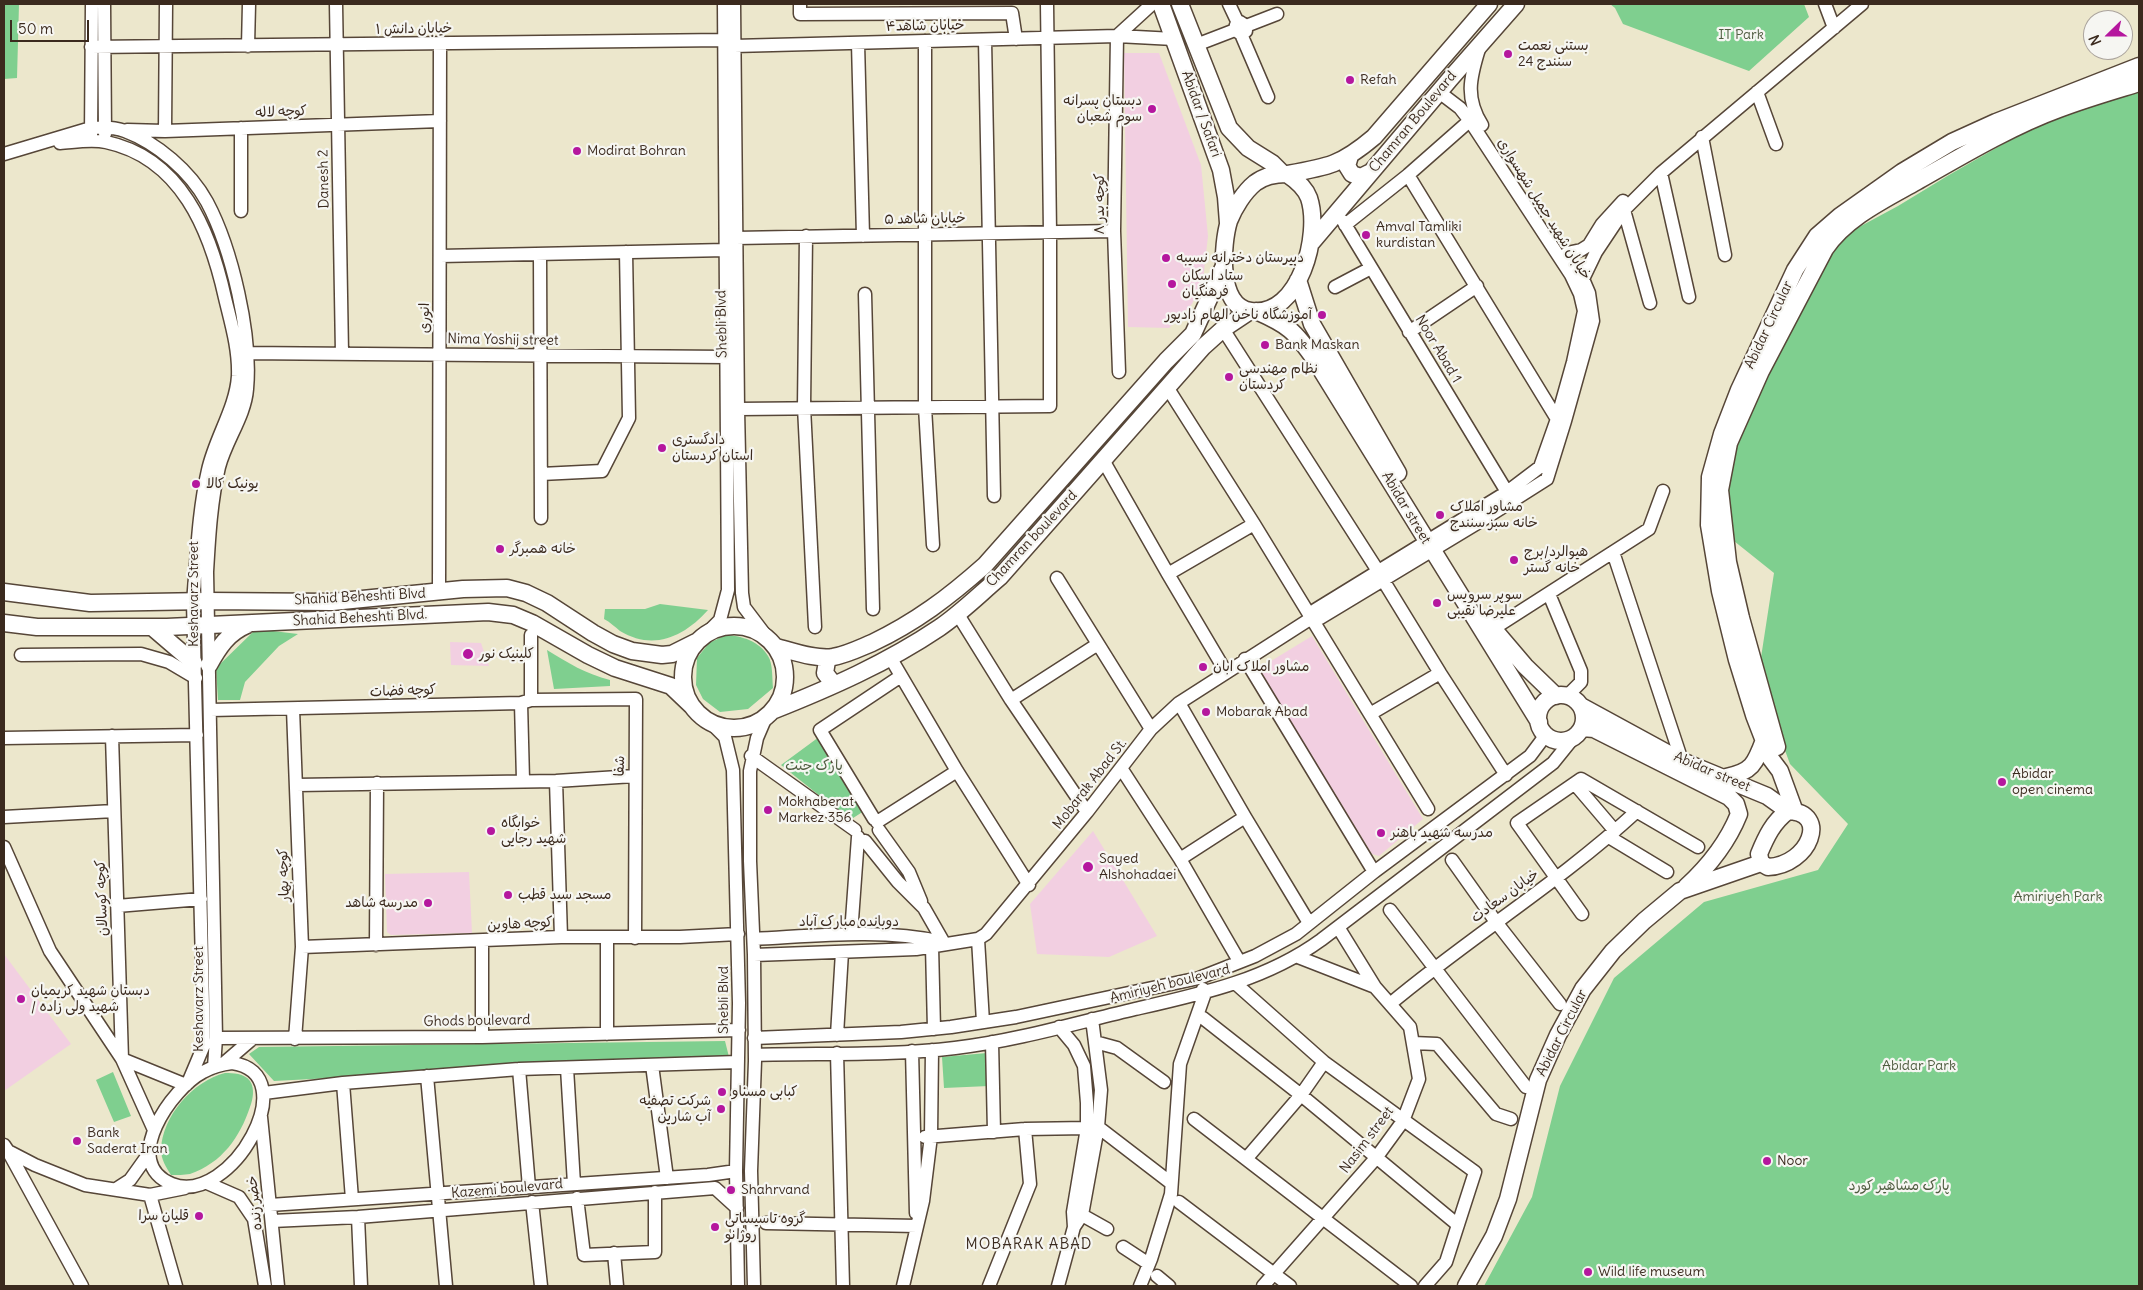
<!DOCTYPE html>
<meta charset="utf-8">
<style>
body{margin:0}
#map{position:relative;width:2143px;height:1290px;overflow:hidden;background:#ece7cc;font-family:Delius,sans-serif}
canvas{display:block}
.frame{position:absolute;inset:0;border:5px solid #3b2a1e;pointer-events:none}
.north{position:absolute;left:2083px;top:10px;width:50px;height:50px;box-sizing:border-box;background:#f6f6f2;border:1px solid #aba49d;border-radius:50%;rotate:248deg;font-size:14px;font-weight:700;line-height:20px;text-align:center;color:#3b2a1e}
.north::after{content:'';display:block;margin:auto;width:18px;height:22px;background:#b5179e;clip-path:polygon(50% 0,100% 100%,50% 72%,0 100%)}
.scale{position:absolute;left:10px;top:20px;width:79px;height:22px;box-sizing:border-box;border:2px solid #3b2a1e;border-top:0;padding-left:6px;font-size:15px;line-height:18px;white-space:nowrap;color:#3b2a1e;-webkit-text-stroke:4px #f6f6f2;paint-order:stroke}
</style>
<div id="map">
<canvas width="2143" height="1290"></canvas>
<div class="frame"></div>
<div class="north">N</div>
<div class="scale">50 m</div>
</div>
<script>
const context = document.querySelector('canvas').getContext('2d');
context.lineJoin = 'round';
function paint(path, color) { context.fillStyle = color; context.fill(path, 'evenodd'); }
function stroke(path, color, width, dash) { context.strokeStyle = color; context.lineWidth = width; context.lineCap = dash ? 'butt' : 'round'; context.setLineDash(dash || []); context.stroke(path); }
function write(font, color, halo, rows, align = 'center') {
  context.font = font + ' Delius,"Playpen Sans Arabic",sans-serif'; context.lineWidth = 4.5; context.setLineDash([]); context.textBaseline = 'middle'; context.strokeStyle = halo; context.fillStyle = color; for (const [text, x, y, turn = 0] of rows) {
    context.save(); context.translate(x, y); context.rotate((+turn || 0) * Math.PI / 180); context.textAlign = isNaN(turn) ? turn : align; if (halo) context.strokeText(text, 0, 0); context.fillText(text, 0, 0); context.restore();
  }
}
paint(new Path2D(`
 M1124 53H1159L1201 165 1208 236 1203 280 1192 304 1169 328 1128 327Z
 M1312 636 1423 819 1379 856 1372 854 1258 669Z
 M450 642 481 643 489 666 451 665Z
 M1093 831 1157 936 1109 957 1037 954 1030 904Z
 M469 872 472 933 391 935 387 932 385 874Z
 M4 954 71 1044 4 1091Z`), '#f2cfe1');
paint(new Path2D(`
 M4 4H19L17 78 4 79Z
 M1610 4H1804L1809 17 1749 71 1623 24 1615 8Z
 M2139 90V1286H1484L1532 1197 1560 1086 1614 978 1704 902 1818 870 1848 824 1790 764 1758 677 1774 573 1734 541 1723 464 1835 240 1898 206 1949 175 2071 105Z
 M660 604 708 610C684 637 653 651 620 631 615 627 610 622 604 619L605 609H645Z
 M256 629 298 634 279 646 245 682 240 700H218L216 668Z
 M726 635C742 636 759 641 768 656 773 663 772 679 773 688L748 709 720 712 703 699 696 685 697 658 709 643Z
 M547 650C568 663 586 674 610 680V686L554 689Z
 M819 737 864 811 850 820 781 765Z
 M725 1041 729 1057 274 1081 249 1054 259 1047Z
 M987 1053 989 1086 944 1088 942 1057Z
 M113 1072 131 1116 114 1122 96 1080Z
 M225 1073C233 1073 244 1073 250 1081 255 1089 253 1099 250 1107 240 1137 222 1163 190 1174 184 1175 177 1175 171 1175 166 1167 161 1159 161 1150 162 1116 193 1081 225 1073Z`), '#7fcf8f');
const minor = new Path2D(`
 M104 4 105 134
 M336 4 342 353
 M734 4 738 409 742 593 744 607 766 636
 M800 4V14L1012 13 1016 39
 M1229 4 1238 23
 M1825 4 1834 28
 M1246 26 1240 22 1236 25 1235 30 1241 34 1246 31V26L1277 14
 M1241 34 1268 97
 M1117 36 1114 231 1119 372
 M1117 36 1152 4
 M985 40 994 496
 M925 41V407L933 545
 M858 43 863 236
 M1196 45 1235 30
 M248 46 249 4
 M734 46 1117 36 1174 39
 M91 47 724 40
 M1479 49C1470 78 1465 98 1482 125
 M1757 92 1776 144
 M241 128V211
 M127 130 165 131 440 121
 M165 131 166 4
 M91 135 92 4
 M1702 137 1725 255
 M60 143C75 142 91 139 106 142 181 158 210 230 225 298 231 323 239 349 238 376 236 408 215 438 208 470 198 513 197 558 193 602L204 1045 188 1083
 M4 154 91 128C102 127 114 127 125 131 157 143 190 171 207 202 232 249 252 335 247 389 245 416 226 440 219 467 211 501 209 537 207 572L216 1038 214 1067
 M1661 173 1689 297
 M1408 175 1557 419
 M1624 210 1650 303
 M1343 221 1507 492
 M1345 225 1408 175 1475 116
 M806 236 804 407 815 627
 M736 238 1114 231
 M1567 253 1581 250 1589 245 1602 224 1623 201
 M540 254 541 518
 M440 256 726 250
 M1583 279 1596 252 1624 210 1661 173 1862 4
 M1335 287 1371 268
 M865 294 873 609
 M1223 329 1378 571
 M1409 332 1477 286
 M242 353 727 357
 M1167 387 1254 524 1428 809
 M738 409 1050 406V232L1047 4
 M1103 460 1168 574 1226 672
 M541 474 602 471 629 418 626 252
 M1613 552 1682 761
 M1168 574 1254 524
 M1057 578 1151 729
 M1383 580 1440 673 1506 775
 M439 593 440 43
 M1549 594 1581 671V682L1567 696
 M957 613 1011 700 1087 812
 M1315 618H1320L1479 522 1547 479 1565 421 1593 321 1589 293 1583 279 1571 261
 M1493 629 1649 529 1663 491
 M708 632 720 620 728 590 724 4
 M21 655 141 654 169 662 196 678
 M890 657 957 771 1029 885
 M1245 659 1374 872
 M531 700 636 699 635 938
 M1011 700 1098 644
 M521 703 523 780
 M1179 703 1245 817 1309 923
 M293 709 302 947 295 1039
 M210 710 521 703 531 700V635
 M1370 714 1440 673
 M709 721 725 737 733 770 739 1003 736 1171 738 1286
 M112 736 122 1059
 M4 738 197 735
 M751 756 855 830
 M1121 768 1180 859 1239 961
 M556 781 561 937
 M1575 784 1615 831
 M296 785 556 781 634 776
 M4 817 114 811
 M874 819 820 730 901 676
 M877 822 957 771
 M879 830 909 872 921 901
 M1609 837 1667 872
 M865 841 898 882 924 908 944 943
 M4 847 50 951 122 1059 154 1130
 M1180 859 1245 817
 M1452 860 1496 922 1560 1004
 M117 906 201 899
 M1390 910 1526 1087
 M1582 914 1517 823 1581 779 1698 847
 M1338 927 1375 987
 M851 934 858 837
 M607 937V1034
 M754 939C815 936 881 928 942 942
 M978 939 983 1022
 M376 945 377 783
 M932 946 934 1029
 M302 947 561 937H680L738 934
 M754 955 916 949 978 939 986 934 1087 812 1151 729 1179 703 1310 619 1315 610 1507 492 1540 467 1557 419 1573 362 1584 311 1580 294 1571 275 1470 121 1460 108 1439 92
 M1235 983 1324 1062 1475 1172 1446 1262 1425 1286
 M1390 1004C1470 937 1560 882 1637 811
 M1203 1018 1301 1095 1458 1225
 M837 1035 842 952
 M482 1037V942
 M216 1038 482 1037 739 1030
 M754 1038 901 1032 951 1027 1016 1017 1199 978 1255 956 1296 934 1374 872 1530 756 1542 740 1544 732
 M992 1042 994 1132
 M1095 1042 1117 1048 1164 1082
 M1413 1043 1437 1044 1496 1114 1511 1119
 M912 1051 916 1213
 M837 1053 843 1286
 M755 1055C821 1053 889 1056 955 1048 1015 1041 1076 1023 1135 1009 1201 994 1266 980 1321 940L1553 763 1574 737
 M122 1059 186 1085
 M232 1063C307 1073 231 1207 172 1184 119 1163 172 1088 203 1072 212 1067 223 1064 232 1063Z
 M223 1064 252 1039
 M652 1065 667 1178
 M567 1068 574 1184
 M519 1069 529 1187
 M427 1076 446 1286
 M343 1083 352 1199
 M264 1093 343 1083 519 1069 738 1062
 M261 1117 278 1286
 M1194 1119 1411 1286
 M1098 1127 1171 1183
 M925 1137 1025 1129 1087 1128
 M4 1145 8 1151 35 1165 85 1185 150 1195 185 1188
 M8 1151 82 1286
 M1246 1159 1301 1095 1324 1062
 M207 1183 239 1197 254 1219 265 1286
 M116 1189 130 1180 150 1152
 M150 1195 176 1286
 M577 1198 584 1255 655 1252V1192
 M532 1202 541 1286
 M1179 1202 1290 1286
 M270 1205 708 1175 736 1171
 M1082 1215 1107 1229
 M358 1217 361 1286
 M272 1221 358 1217 715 1188 737 1208
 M766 1223 917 1226
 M1074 1227 1082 1215 1098 1127 1101 1090 1092 1019
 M1123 1247 1149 1264
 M614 1253 617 1286
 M1157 1276 1169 1286
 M754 1286 751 1171 755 1061 754 955 750 861V771L757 738 766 717
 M903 1286 923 1201 931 1136 932 1050
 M989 1286 1030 1184 1025 1129
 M1058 1286 1074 1227 1073 1212 1087 1128V1103L1084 1066 1074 1045 1059 1027
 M1140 1286 1151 1259 1171 1194 1180 1064 1205 993 1203 989
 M1263 1286 1376 1158 1403 1121 1419 1079 1410 1027 1375 987 1298 957`);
const major = new Path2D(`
 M1161 4 1221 170 1226 197 1228 223
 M1180 4 1229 128 1248 148 1272 163 1283 174
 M1350 156 1347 166 1352 174 1361 177 1369 173
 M1287 174C1296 180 1305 187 1309 198 1321 234 1300 317 1251 311 1217 307 1222 244 1229 221 1234 208 1244 192 1255 183 1264 176 1275 174 1287 174Z
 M1287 174C1328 167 1341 165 1374 137L1489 4
 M1312 242 1450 79 1516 4
 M1298 280 1312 324 1398 473
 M1256 311C1288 325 1295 331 1315 360L1539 722
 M4 592 90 603 207 601 332 602 463 589 507 588 526 593 547 603 593 633 613 644 632 651 662 655 672 654 696 642
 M1485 619 1525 666 1556 696
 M4 623 37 627H167L488 612 513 615 532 623 588 655 615 668 671 686 692 706
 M683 677a51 51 0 1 1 102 0a51 51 0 1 1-102 0Z
 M152 627 194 663
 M776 647C792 651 817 660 833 657 846 655 860 648 872 643 916 622 949 597 985 565L1166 361 1193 334 1223 268
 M832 657 827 661 825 673 832 682 838 683
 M209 665C219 647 228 633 247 625
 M1538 718a23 23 0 1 1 46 0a23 23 0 1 1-46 0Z
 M1581 706 1682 761 1767 796 1788 811
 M772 711C830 688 887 663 939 628 961 613 980 594 1000 577L1203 347 1223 329 1250 311
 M1582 728 1594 729 1729 797 1736 804 1739 814C1727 844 1709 866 1686 887
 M1777 747 1741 618 1728 562 1720 490 1729 443 1761 371 1825 249C1846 218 1884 200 1916 182 1960 157 2012 126 2059 109 2085 99 2113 91 2139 83
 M1726 777C1752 772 1755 764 1764 740
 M1788 811C1830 812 1810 865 1768 867L1761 863 1759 854C1766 837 1773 822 1788 811Z
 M1795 812 1780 771 1771 759 1754 715 1737 660 1720 591 1709 525 1710 477 1722 434 1739 390 1795 270 1817 236 1840 216 1902 172 1952 142 1996 122 2139 66
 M1466 1286 1494 1236 1508 1199 1538 1080 1558 1035 1583 989 1613 951 1644 921 1680 891 1761 863`);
stroke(minor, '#564638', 15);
stroke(major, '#564638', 19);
stroke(minor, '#fff', 12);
stroke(major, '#fff', 16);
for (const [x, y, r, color] of [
 [1508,54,5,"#b5179e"],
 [1350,80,5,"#b5179e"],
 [1152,109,5,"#b5179e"],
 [577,151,5,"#b5179e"],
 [1366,235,5,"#b5179e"],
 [1166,258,5,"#b5179e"],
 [1172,284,5,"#b5179e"],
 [1322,315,5,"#b5179e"],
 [1265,345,5,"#b5179e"],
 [1229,377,5,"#b5179e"],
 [662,448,5,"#b5179e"],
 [196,484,5,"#b5179e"],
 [1440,515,5,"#b5179e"],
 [500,549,5,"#b5179e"],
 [1514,560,5,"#b5179e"],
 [1437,603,5,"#b5179e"],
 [468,654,6,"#b5179e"],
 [1203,667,5,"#b5179e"],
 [1206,712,5,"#b5179e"],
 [2002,782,5,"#b5179e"],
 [768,810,5,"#b5179e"],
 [491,831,5,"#b5179e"],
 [1381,833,5,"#b5179e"],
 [1088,867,6,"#b5179e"],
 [508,895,5,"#b5179e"],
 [428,903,5,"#b5179e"],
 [21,999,5,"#b5179e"],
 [722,1092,5,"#b5179e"],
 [721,1109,5,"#b5179e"],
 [77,1141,5,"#b5179e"],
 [1767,1161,5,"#b5179e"],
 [731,1190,5,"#b5179e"],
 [199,1216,5,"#b5179e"],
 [715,1227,5,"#b5179e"],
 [1588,1272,5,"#b5179e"]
]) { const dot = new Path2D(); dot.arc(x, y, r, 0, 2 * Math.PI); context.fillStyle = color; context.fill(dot); stroke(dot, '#f6f6f2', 2); }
write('14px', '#3b2a1e', '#f6f6f2', [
 ["خیابان شاهد۴",925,26,-1],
 ["خیابان دانش ۱",414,29,-1],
 ["کوچه لاله",281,112,-2],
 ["Abidar / Safari",1201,114,70],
 ["Chamran Boulevard",1413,122,-50],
 ["Danesh 2",324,179,-91],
 ["کوچه بدر ۸",1100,204,-90],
 ["خیابان شهید جمیل شهسواری",1544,209,58],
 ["خیابان شاهد ۵",925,219,-1],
 ["انوری",425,318,-90],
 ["Shebli Blvd",722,324,-91],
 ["Abidar Circular",1769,325,-65],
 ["Nima Yoshij street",503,340,1],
 ["Noor Abad 1",1438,349,59],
 ["Abidar street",1406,508,59],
 ["Chamran boulevard",1032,539,-47],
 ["Keshavarz Street",194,594,-90],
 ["Shahid Beheshti Blvd",360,597,-3],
 ["Shahid Beheshti Blvd.",360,618,-3],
 ["کوچه فضات",403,691,-2],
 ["شفا",620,766,-89],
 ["Abidar street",1712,772,23],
 ["Mobarak Abad St.",1090,784,-52],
 ["کوچه بهار",284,875,-92],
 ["خیابان سعادت",1505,896,-36],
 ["کوچه کوسالان",102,898,-92],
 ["دوبانده مبارک آباد",849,922],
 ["کوچه هاوین",520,924,-3],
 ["Amiriyeh boulevard",1170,984,-14],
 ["Keshavarz Street",199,999,-90],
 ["Shebli Blvd",724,1000,-90],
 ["Ghods boulevard",477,1021,-1],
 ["Abidar Circular",1562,1033,-63],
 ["Nasim street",1367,1140,-53],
 ["Kazemi boulevard",507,1189,-5],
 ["خضر زنده",255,1203,-96]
]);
write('14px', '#4f5c40', '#f6f6f2', [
 ["IT Park",1741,35],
 ["پارک جنت",814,766],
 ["Amiriyeh Park",2058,897],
 ["Abidar Park",1919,1066],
 ["پارک مشاهیر کورد",1899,1186]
]);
write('14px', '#3b2a1e', '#f6f6f2', [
 ["بستنی نعمت",1518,46],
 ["سنندج 24",1518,62],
 ["Refah",1360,80],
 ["دبستان پسرانه",1142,101,"right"],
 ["سوم شعبان",1142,117,"right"],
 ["Modirat Bohran",587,151],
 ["Amval Tamliki",1376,227],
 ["kurdistan",1376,243],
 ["دبیرستان دخترانه نسیبه",1176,258],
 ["ستاد اسکان",1182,276],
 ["فرهنگیان",1182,292],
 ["آموزشگاه ناخن الهام زادپور",1312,315,"right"],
 ["Bank Maskan",1275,345],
 ["نظام مهندسی",1239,369],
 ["کردستان",1239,385],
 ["دادگستری",672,440],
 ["استان کردستان",672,456],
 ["یونیک کالا",206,484],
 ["مشاور املاک",1450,507],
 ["خانه سبز سنندج",1450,523],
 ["خانه همبرگر",510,549],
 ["هیوالرد/برج",1524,552],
 ["خانه گستر",1524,568],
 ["سوپر سرویس",1447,595],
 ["علیرضا نقیبی",1447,611],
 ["کلینیک نور",479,654],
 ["مشاور املاک ابان",1213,667],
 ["Mobarak Abad",1216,712],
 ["Abidar",2012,774],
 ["open cinema",2012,790],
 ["Mokhaberat",778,802],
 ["Markez 356",778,818],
 ["خوابگاه",501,823],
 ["شهید رجایی",501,839],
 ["مدرسه شهید باهنر",1391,833],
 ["Sayed",1099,859],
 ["Alshohadaei",1099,875],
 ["مسجد سید قطب",518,895],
 ["مدرسه شاهد",418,903,"right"],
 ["دبستان شهید کریمیان",31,991],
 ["/ شهید ولی زاده",31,1007],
 ["کبابی مسناو",732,1092],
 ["شرکت تصفیه",711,1101,"right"],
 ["آب شارین",711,1117,"right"],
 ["Bank",87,1133],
 ["Saderat Iran",87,1149],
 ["Noor",1777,1161],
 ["Shahrvand",741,1190],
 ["قلیان سرا",189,1216,"right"],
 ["گروه تاسیساتی",725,1219],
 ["روژانو",725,1235],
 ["Wild life museum",1598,1272]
], 'left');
context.letterSpacing = '1px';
write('15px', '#3b2a1e', '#f6f6f2', [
 ["MOBARAK ABAD",1029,1245]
]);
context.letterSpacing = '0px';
</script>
